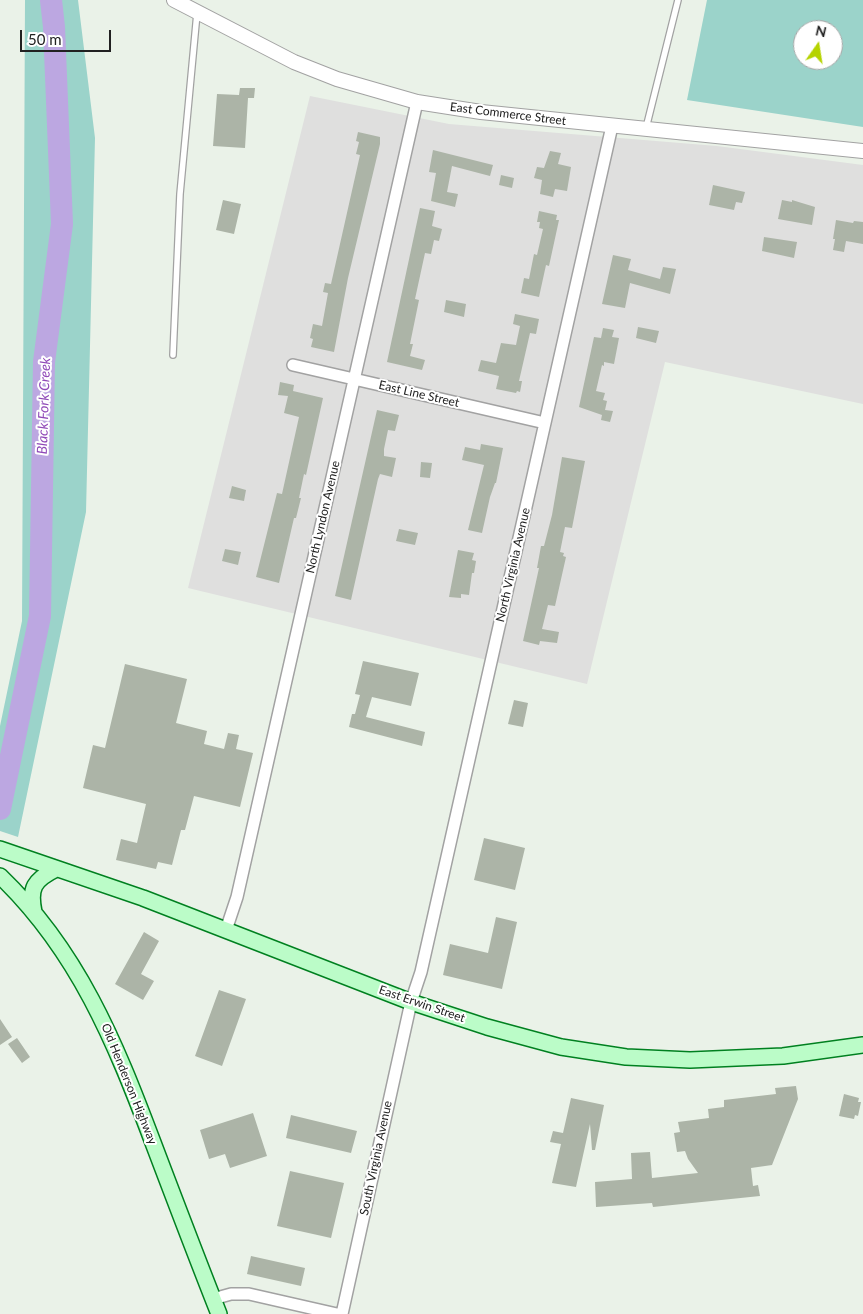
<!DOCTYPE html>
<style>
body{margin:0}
#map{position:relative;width:863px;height:1314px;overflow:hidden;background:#eaf2e8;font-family:Lato,sans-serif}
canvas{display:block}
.north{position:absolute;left:793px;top:20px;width:50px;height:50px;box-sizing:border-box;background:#fff;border:1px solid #a6a6a6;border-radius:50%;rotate:13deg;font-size:14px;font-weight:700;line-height:20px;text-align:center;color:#212121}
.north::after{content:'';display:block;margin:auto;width:18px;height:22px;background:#b5d300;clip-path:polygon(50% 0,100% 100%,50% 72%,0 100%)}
.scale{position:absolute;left:20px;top:30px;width:91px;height:22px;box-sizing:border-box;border:2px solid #212121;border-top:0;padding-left:6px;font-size:15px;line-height:18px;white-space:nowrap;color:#212121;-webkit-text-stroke:4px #fff;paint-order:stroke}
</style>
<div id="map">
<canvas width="863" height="1314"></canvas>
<div class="north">N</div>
<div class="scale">50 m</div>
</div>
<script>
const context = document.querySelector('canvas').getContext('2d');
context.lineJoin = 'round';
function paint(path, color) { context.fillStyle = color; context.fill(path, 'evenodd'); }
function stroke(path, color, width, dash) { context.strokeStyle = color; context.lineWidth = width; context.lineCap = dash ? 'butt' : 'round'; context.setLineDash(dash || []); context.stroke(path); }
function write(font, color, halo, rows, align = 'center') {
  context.font = font + ' Lato,sans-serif'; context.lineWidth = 4; context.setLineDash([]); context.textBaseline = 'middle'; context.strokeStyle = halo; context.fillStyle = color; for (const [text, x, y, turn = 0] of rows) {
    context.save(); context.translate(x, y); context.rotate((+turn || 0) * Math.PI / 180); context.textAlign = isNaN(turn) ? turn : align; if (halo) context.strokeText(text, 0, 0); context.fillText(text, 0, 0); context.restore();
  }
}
paint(new Path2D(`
 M310 96 449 124 717 146 863 165V404L665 362 587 684 188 588Z`), '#dfdfde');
paint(new Path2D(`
 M25 0H78L95 138 86 512 18 837 0 831V726L22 621Z
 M707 0H863V127L687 100ZM803 30H833V60H803Z`), '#9bd3ca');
stroke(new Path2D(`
 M0 809 40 616 44 362 62 224 54 27 51 0`), '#bca7e1', 22);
paint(new Path2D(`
 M240 88H255L254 98H248L245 148 213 146 217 94 239 95Z
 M358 132 380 137V144L348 278 334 352 311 347 313 339 310 338 313 324 322 326 328 293 323 292 325 283 331 284 360 155 356 154 359 142 356 141Z
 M433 150 493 165 490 176 452 166 447 192 458 194 455 207 431 201 436 173 429 172Z
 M550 151 561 153 558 164 571 167 567 191 555 189 553 197 540 194 542 180 534 178 537 167 544 168Z
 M501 175 514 178 512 188 499 185Z
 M713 185 745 192 742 203 736 202 734 210 709 205Z
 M223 200 241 204 234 234 216 230Z
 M782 200 792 202V200L815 207 812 225 778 219Z
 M420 208 435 211 432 226 442 229 439 241 434 240 431 254 425 253 415 299 419 300 410 344H413L410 356 425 360 422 370 387 362Z
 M539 211 557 215 556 220H559L549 266 546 265 539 297 521 293 524 278 529 279 534 254 537 255 543 229 539 228 540 222H537Z
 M836 220 853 223 854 221 863 222V244L846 241 844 252 833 250 835 239H833Z
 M764 237 797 242 794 258 762 251Z
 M613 255 631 259 628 270 660 279 663 267 676 269 670 294 630 283 625 308 602 304Z
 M446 300 466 304 464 317 444 312Z
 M515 314 539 319 536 334 530 333 519 381H522L520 392 517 391 516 393 496 389 499 376 478 371 481 360 496 363 501 343 516 345 520 326 513 324Z
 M638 327 659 331 656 343 636 338Z
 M603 328 614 330 612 337 619 338 614 364 604 362V366L602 365 596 391 605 393 603 400 607 401 605 410 613 411 610 422 601 420 602 415 579 407 594 337 601 338Z
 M280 382 294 385 293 391 323 398 306 475 304 474 299 498H301L296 518H294L279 583 256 577 277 493 282 494 299 417 284 413 288 396 278 395Z
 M377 410 399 415 395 431 388 430 384 449V456L396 458 392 477 380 474 378 479 351 600 335 596Z
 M481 444 503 448 496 483H495L490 497 482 533 468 530 484 465 462 460 465 447 480 450Z
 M562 457 585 461 572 528 565 527 560 552 564 553 563 556 566 557 555 606 548 605 542 629 559 632 557 643 540 641 539 645 523 641 539 568H537L541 546H544L552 515Z
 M421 462 432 463 430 478 420 477Z
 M232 486 246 490 244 501 229 498Z
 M399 529 418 533 415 545 396 541Z
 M225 549 241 552 238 565 222 561Z
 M458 550 474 553 472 560 476 561 474 573H472L469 595 461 594V598L449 597Z
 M363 661 419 673 411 706 372 697 366 717 425 732 422 746 349 727 352 714H355L360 695 355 694Z
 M125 664 187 679 176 723 207 731 204 744 224 749 228 733 239 735 236 749 253 753 240 807 194 796 185 830H181L172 865 158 862 156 869 116 860 121 839 137 843 146 804 83 788 93 745 105 748Z
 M514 700 528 703 523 727 508 724Z
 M484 838 525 848 515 890 474 880Z
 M496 917 517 922 502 989 443 975 450 944 488 953Z
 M144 932 159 941 141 974 154 981 143 1000 115 984Z
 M219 990 246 999 222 1066 195 1056Z
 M0 1019 12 1037 0 1045Z
 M17 1038 30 1057 22 1063 8 1044Z
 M796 1086 798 1099 772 1165 751 1168 753 1186 758 1185 760 1196 653 1207 652 1203 596 1207 595 1182 632 1179 631 1153 650 1152 652 1178 698 1173 688 1159 685 1151 677 1152 674 1133 680 1132 678 1122 709 1118 708 1109 724 1107V1100L776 1094 775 1088Z
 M844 1094 859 1098 858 1102H861L858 1116 855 1115 854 1119 839 1116Z
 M571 1098 604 1105 595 1150H592L590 1124 576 1187 552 1183 561 1144 550 1142 553 1131 563 1133Z
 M253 1113 267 1156 230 1168 225 1154 209 1159 200 1130Z
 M291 1115 357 1131 351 1153 286 1138Z
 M290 1171 344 1183 331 1238 277 1226Z
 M251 1256 305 1268 301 1286 247 1274Z`), '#acb4a7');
const service = new Path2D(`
 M646 128 678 0
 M173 355 180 194 197 13`);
const minor = new Path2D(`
 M293 365 545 423
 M226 930 237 897 417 102
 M213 1299 231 1294H249L337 1314
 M342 1314 411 1002 421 972 612 126`);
const tertiary = new Path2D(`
 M174 0 294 62 337 79 417 102 481 112 863 151`);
const secondary = new Path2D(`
 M0 849 143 898 411 1002 487 1027 561 1047 626 1057 690 1060 783 1056 863 1045
 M0 876C78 951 115 1042 152 1140 174 1198 196 1256 219 1314
 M34 912C29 888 34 880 56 869`);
stroke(service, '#a2a2a2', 8);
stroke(minor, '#a2a2a2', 14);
stroke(tertiary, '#a2a2a2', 16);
stroke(secondary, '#008020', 18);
stroke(service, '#fff', 5.5);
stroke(minor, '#fff', 11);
stroke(tertiary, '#fff', 14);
stroke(secondary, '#bbfcc8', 15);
write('12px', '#212121', '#fff', [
 ["East Commerce Street",508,114,7],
 ["East Line Street",419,394,13],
 ["North Lyndon Avenue",323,517,-77],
 ["North Virginia Avenue",513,565,-77],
 ["East Erwin Street",422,1004,19],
 ["Old Henderson Highway",129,1084,68],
 ["South Virginia Avenue",376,1158,-78]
]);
write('italic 14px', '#8f48b7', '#fff', [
 ["Black Fork Creek",44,406,-88]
]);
</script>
